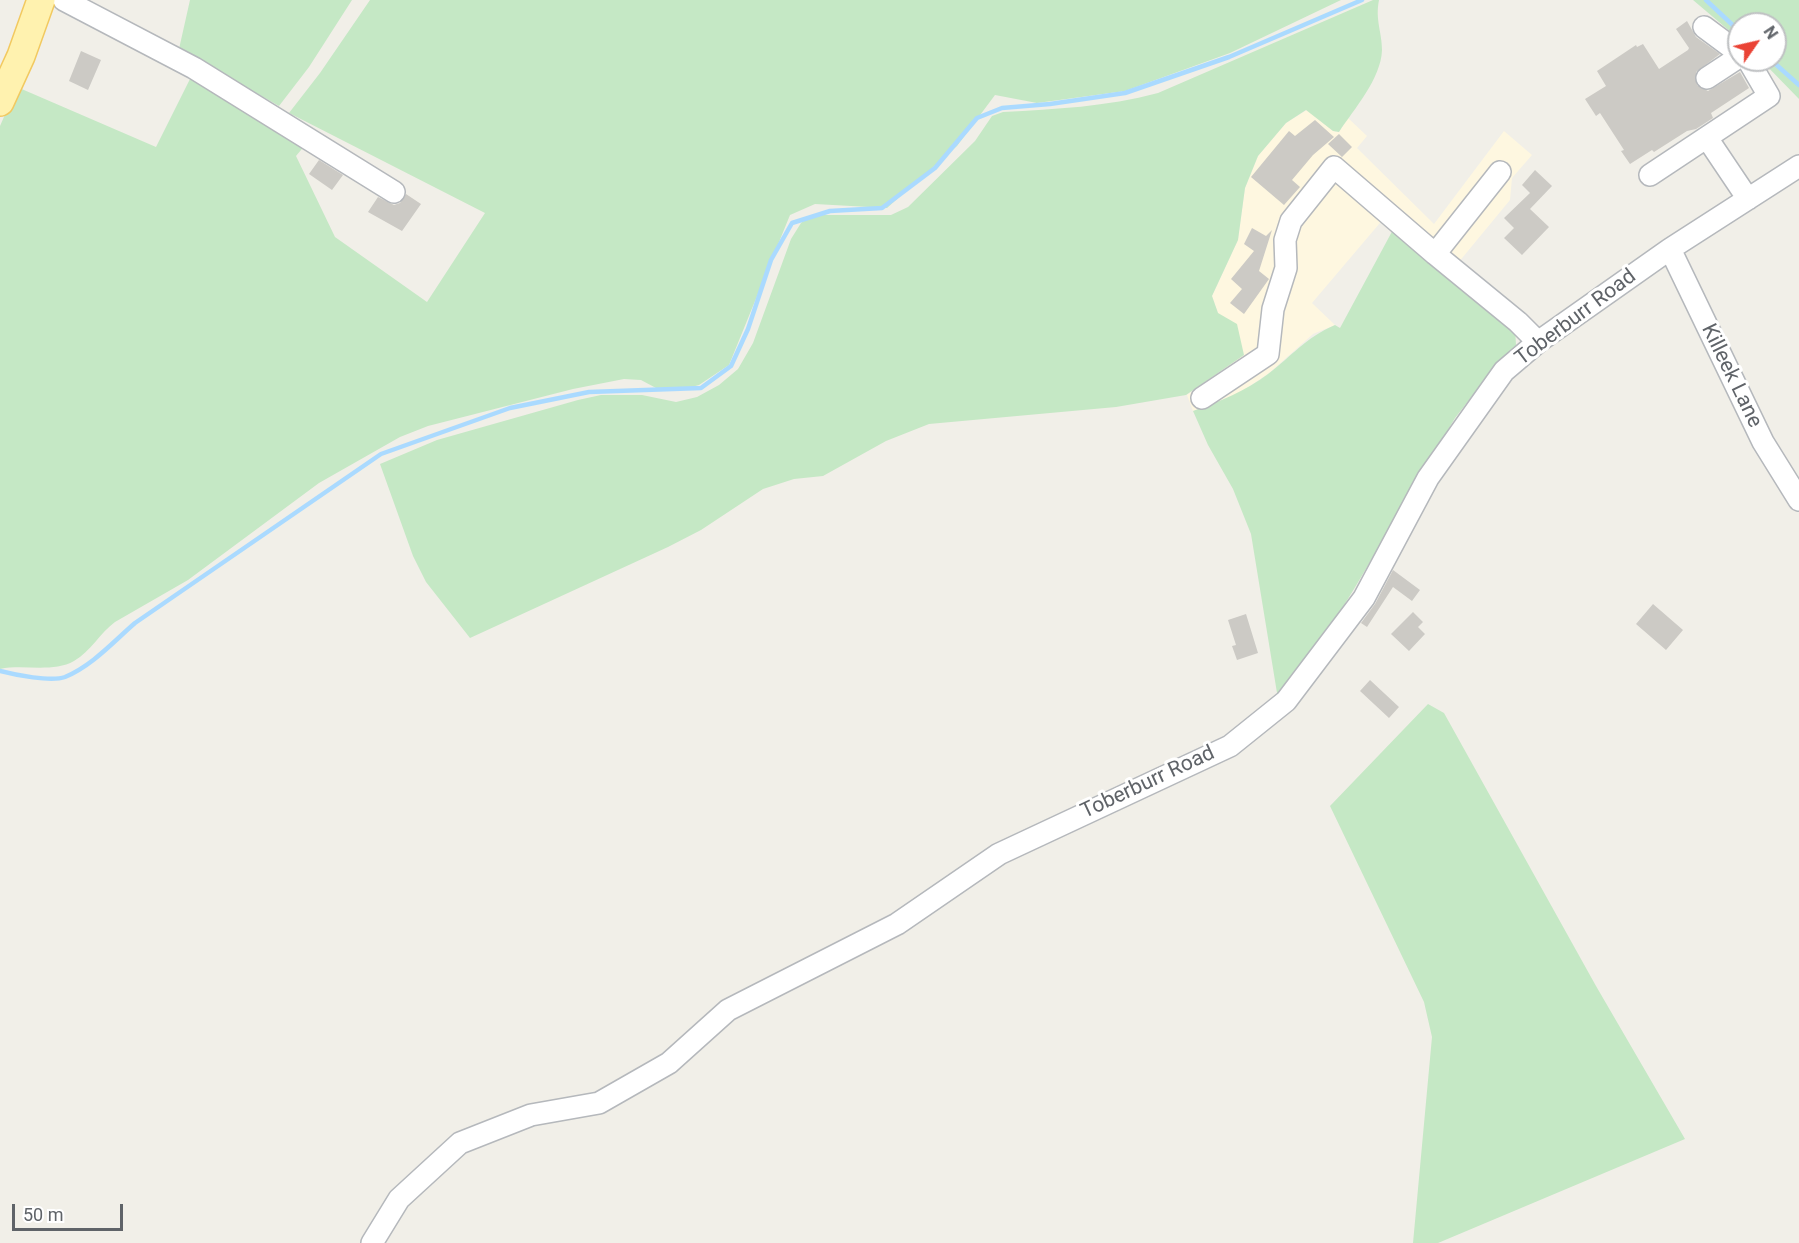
<!DOCTYPE html>
<style>
body{margin:0}
#map{position:relative;width:1799px;height:1243px;overflow:hidden;background:#f1efe8;font-family:Roboto,sans-serif}
canvas{display:block}
.north{position:absolute;left:1727px;top:12px;width:60px;height:60px;box-sizing:border-box;background:#fff;border:2px solid #bfc1c3;border-radius:50%;rotate:56deg;font-size:16px;font-weight:700;line-height:24px;text-align:center;color:#5f6368}
.north::after{content:'';display:block;margin:auto;width:21px;height:27px;background:#ea4335;clip-path:polygon(50% 0,100% 100%,50% 72%,0 100%)}
.scale{position:absolute;left:12px;top:1204px;width:111px;height:27px;box-sizing:border-box;border:3px solid #5f6368;border-top:0;padding-left:8px;font-size:18px;line-height:21px;white-space:nowrap;color:#5f6368;-webkit-text-stroke:4px #fff;paint-order:stroke}
</style>
<div id="map">
<canvas width="1799" height="1243"></canvas>
<div class="north">N</div>
<div class="scale">50 m</div>
</div>
<script>
const context = document.querySelector('canvas').getContext('2d');
context.lineJoin = 'round';
function paint(path, color) { context.fillStyle = color; context.fill(path, 'evenodd'); }
function stroke(path, color, width, dash) { context.strokeStyle = color; context.lineWidth = width; context.lineCap = dash ? 'butt' : 'round'; context.setLineDash(dash || []); context.stroke(path); }
function write(font, color, halo, rows, align = 'center') {
  context.font = font + ' Roboto,sans-serif'; context.lineWidth = 6; context.setLineDash([]); context.textBaseline = 'middle'; context.strokeStyle = halo; context.fillStyle = color; for (const [text, x, y, turn = 0] of rows) {
    context.save(); context.translate(x, y); context.rotate((+turn || 0) * Math.PI / 180); context.textAlign = isNaN(turn) ? turn : align; if (halo) context.strokeText(text, 0, 0); context.fillText(text, 0, 0); context.restore();
  }
}
paint(new Path2D(`
 M1307 110 1333 131 1339 132 1348 118 1367 136 1357 148 1434 224 1504 131 1532 155 1512 178 1510 200 1458 263 1385 217 1312 303 1335 325 1313 334 1268 374 1236 395 1193 411 1187 395 1244 355 1218 313 1212 296 1238 240 1245 188 1258 156 1286 123Z`), '#fef7e0');
paint(new Path2D(`
 M190 0H352L309 67 279 106 179 49Z
 M370 0H1341L1230 53 1125 91 1037 103 995 95 957 146 887 208 815 204 790 215 729 365 699 385 677 391 656 388 641 380 624 379 573 389 428 426 400 437 319 483 188 580 115 622C100 633 91 651 74 661 53 673 23 664 0 669V126L17 87 156 147 190 79 216 89 306 144 296 156 335 237 427 302 485 213 289 113 320 73Z
 M1373 0H1379C1375 20 1382 32 1382 50 1381 79 1354 109 1339 132L1333 131 1306 110 1286 123 1258 156 1245 188 1238 240 1212 296 1218 313 1237 324 1244 355 1186 395 1116 407 929 424 886 441 823 476 794 479 763 489 701 530 668 547 470 638 426 582 413 556 380 464 437 440 578 400 601 395H642L676 402 697 397 719 385 738 369 753 343 791 239 801 223 811 215H891L908 207 975 141 992 116 1003 112C1056 109 1106 107 1158 93Z
 M1693 0H1799V99L1761 60H1775V24H1739V39Z
 M1395 226 1515 328 1516 345 1493 369 1455 418 1354 589 1317 649 1278 699 1251 534 1233 489 1208 445 1193 411C1220 401 1246 391 1268 374 1293 355 1305 338 1335 325L1340 328Z
 M1428 704 1444 713 1596 986 1685 1139 1438 1243H1413L1432 1037 1424 1002 1330 806Z`), '#c5e8c5');
stroke(new Path2D(`
 M1706 0 1739 31
 M1771 60 1799 85
 M0 671C15 675 51 682 65 677 93 665 113 642 135 623L381 454 510 408 589 392 701 388 731 366 748 329 771 260 792 223 830 211 882 208 935 168 977 118 1002 108 1050 104 1125 93 1229 57 1362 0`), '#aadaff', 4.5);
paint(new Path2D(`
 M1687 21 1696 37 1720 54 1696 72 1697 85 1708 91 1740 72 1749 88 1711 113 1713 118 1696 129 1687 131 1654 152 1652 150 1630 164 1621 151 1624 150 1600 113 1596 116 1585 99 1606 86 1597 71 1636 45 1637 47 1643 44 1659 69 1688 50 1689 48 1676 29Z
 M81 51 101 60 88 90 69 81Z
 M1315 120 1334 137 1313 155 1292 180 1300 187 1284 205 1251 177 1289 131 1295 136Z
 M1339 134 1352 147 1342 157 1328 144Z
 M319 160 343 175 332 190 309 174Z
 M1535 170 1552 186 1530 209 1549 227 1522 255 1504 238 1514 228 1504 218 1530 193 1522 185Z
 M406 194 421 204 402 231 368 212 378 197 394 205 400 203Z
 M1252 228 1266 236 1272 230 1259 271 1269 279 1244 314 1230 303 1242 289 1231 279 1254 251 1244 244Z
 M1393 570 1420 590 1412 601 1393 587 1367 627 1361 623 1375 604Z
 M1653 604 1683 630 1666 650 1636 624Z
 M1413 612 1423 622 1418 627 1425 634 1409 651 1391 634Z
 M1246 614 1258 653 1237 660 1232 646 1236 645 1228 620Z
 M1370 680 1399 707 1389 718 1360 691Z`), '#cccac5');
const minor = new Path2D(`
 M64 0 194 68 394 192
 M1704 27 1739 53
 M1707 78 1739 57
 M1707 138 1748 199
 M1650 175 1769 96 1748 60
 M1670 249 1763 442 1799 500
 M1435 254 1500 172
 M1202 398 1268 354 1273 309 1286 268 1285 240 1291 221 1334 167 1435 254 1518 322 1538 342
 M372 1243 399 1199 460 1143 531 1115 599 1103 669 1063 728 1010 897 924 999 854 1230 746 1286 701 1364 598 1428 478 1504 371 1538 342 1670 249 1799 166`);
const major = new Path2D(`
 M0 102 21 56 41 0`);
stroke(minor, '#b5b8bc', 24);
stroke(major, '#f2c960', 30);
stroke(minor, '#fff', 21);
stroke(major, '#fff2af', 27);
write('21px', '#5f6368', '#fff', [
 ["Toberburr Road",1576,318,-37],
 ["Killeek Lane",1731,376,64],
 ["Toberburr Road",1148,783,-25]
]);
</script>
